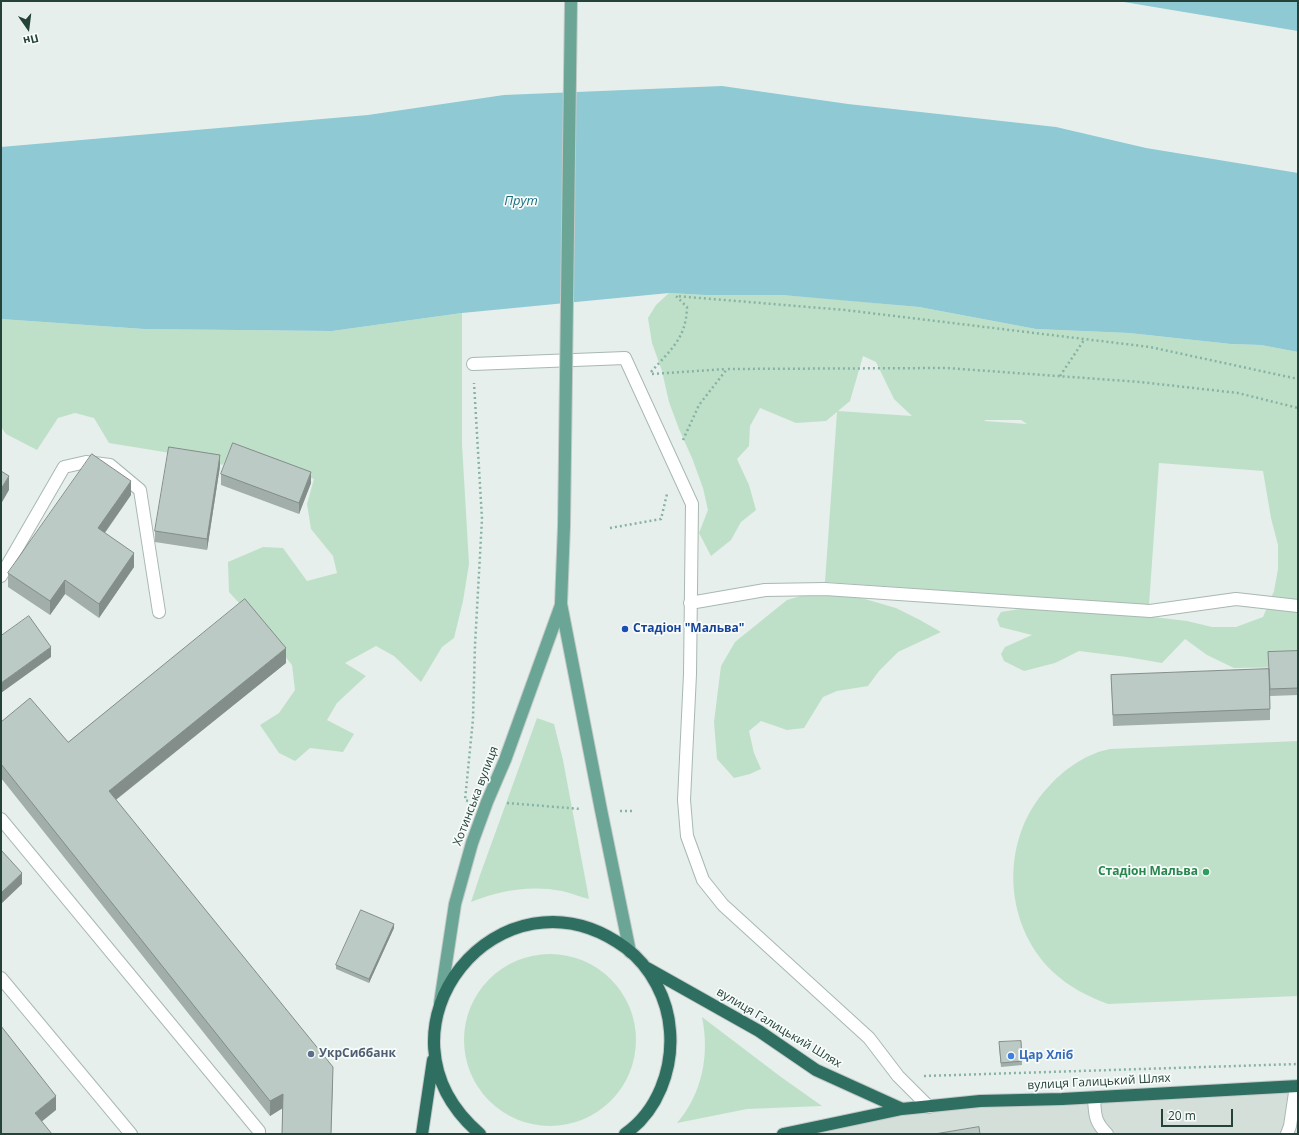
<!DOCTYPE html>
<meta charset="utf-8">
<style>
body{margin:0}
#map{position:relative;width:1299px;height:1135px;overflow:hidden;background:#e6efeb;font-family:"Open Sans",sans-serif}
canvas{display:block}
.frame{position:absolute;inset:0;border:2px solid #24423a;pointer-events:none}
.north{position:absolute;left:8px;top:8px;width:40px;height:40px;-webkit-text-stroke:3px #f7fbf9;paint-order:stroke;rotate:166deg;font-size:11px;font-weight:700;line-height:16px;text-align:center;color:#24423a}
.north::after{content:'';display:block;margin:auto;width:14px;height:18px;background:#24423a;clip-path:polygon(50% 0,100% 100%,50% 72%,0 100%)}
.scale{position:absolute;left:1161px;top:1109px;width:72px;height:18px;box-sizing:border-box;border:2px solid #24423a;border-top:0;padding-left:5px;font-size:12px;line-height:14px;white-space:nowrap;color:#24423a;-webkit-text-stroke:3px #f7fbf9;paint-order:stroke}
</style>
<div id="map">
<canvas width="1299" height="1135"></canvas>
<div class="frame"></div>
<div class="north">Пн</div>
<div class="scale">20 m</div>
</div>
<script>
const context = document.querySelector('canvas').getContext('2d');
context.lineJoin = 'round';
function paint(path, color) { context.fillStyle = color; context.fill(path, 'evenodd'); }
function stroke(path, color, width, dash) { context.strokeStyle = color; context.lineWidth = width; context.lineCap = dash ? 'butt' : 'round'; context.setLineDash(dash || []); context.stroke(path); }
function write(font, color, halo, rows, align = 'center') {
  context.font = font + ' "Open Sans",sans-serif'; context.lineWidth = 3.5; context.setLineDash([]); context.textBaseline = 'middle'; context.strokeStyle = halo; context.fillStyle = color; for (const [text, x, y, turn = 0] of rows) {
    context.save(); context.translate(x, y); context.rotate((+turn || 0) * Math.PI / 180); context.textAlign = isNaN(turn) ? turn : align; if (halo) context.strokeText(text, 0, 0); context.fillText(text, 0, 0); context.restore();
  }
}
paint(new Path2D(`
 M1298 1084V1134L773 1133 894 1109Z`), '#d4dfda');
paint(new Path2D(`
 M669 293 705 295H782L821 298 919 307 1036 329 1129 333 1231 344 1261 345 1298 352V667L1234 668 1207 655 1185 639 1162 663 1127 657 1079 651 1055 663 1024 671 1004 661 1001 654 1005 647 1032 635 1000 627 997 619 1001 612 1020 609 1102 613 1153 617 1187 621 1212 627H1236L1263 617 1274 591 1278 569V545L1271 518 1263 471 1159 463 1149 605 825 582 837 412 826 421 796 423 760 408 750 426 749 446 737 459 749 485 756 510 741 522 731 540 711 556 699 533 708 510 703 488 692 458 679 429 669 402 662 371 652 343 648 318 656 305ZM863 356 876 362 894 399 912 416 838 411 850 401ZM986 420H1021L1027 424 984 421Z
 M462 313V444L469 564 463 601 454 638 442 647 421 682 394 656 376 646 345 663 366 676 337 703 327 720 354 734 343 752 310 748 295 761 279 753 260 725 279 713 295 690 292 665 260 626 229 592 228 562 263 547 283 548 307 581 337 573 333 556 311 529 307 504 314 479 231 449 223 465 195 457 109 443 94 418 75 413 58 418 37 450 6 434 1 427V319L144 329 332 331Z
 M812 593 858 597 896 608 920 620 941 632 898 652 879 671 868 686 837 691 823 697 804 728 787 730 761 721 749 731 754 753 761 769 750 774 734 778 717 759 714 722 721 666 735 642 787 600Z
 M537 718 554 724 563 760 589 899C580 897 571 893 562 891 531 885 501 890 471 902L480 875Z
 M1298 741V996L1108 1004C1087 996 1069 987 1053 972 1001 922 1000 835 1051 784 1066 768 1088 753 1110 749Z
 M464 1040a86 86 0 1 1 172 0a86 86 0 1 1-172 0Z
 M702 1017 781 1077 822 1106 747 1109 677 1123C702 1094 710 1055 702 1017Z`), '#bfe0c8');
paint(new Path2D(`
 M1120 1H1298V31L1124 2Z
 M722 86 848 104 1056 127 1146 148 1298 173V352L1261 345 1231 344 1129 333 1036 329 919 307 782 295H705L669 293 462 313 332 331 144 329 1 319V147L368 115 504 95Z`), '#8ec9d4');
const minor = new Path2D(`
 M473 364 625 358 692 504 690 674 684 800 687 836 703 880 723 905 869 1038 898 1076 929 1107
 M1 576 64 467 86 462 110 465 140 490 159 612
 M690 603 765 590 825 589 1150 611 1236 599 1298 606
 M1 819 259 1131V1134
 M1 978 131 1134
 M1094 1097C1095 1114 1094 1121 1107 1134
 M1287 1134 1290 1126 1296 1086`);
const major = new Path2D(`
 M564 526 561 604 601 810 630 952
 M440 1003 455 904 472 843 487 802 505 760 561 605`);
const highway = new Path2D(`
 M647 968 759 1031 816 1070 902 1109
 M422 1134 433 1060
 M480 1134C359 1030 501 856 626 948 651 967 668 999 670 1031 673 1069 658 1111 625 1134
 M783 1134 902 1109 980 1101 1062 1099 1298 1086`);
stroke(minor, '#a8b8b2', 14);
stroke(major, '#c2cac8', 14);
stroke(highway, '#c2cac8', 14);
stroke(new Path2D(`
 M651 372C671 349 686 339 687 307L676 296 845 310 1150 347 1298 379
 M652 374 726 369
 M1060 376 1084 340
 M683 440 699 405 727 369 947 368 1140 382 1238 393 1298 408
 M610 528 661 519 667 494
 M468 801 465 800 473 719 475 645 482 519 474 383
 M507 803 581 809
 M620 811H634
 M924 1076 1298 1064`), '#86b3a5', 2.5, [2, 3]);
stroke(minor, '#fff', 12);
stroke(major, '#6aa596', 12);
stroke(highway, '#2f6f62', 12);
const majorBridge = new Path2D(`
 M564 526 571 1`);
stroke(majorBridge, '#c2cac8', 14, []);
stroke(majorBridge, '#6aa596', 12);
paint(new Path2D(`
 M220 466 207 550 155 542V531Z
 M221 474 311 483 299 514 221 485Z
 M131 495 105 533 134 567 99 618 65 594 50 615 8 587V573Z
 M1298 651V695L1270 696V720L1113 726 1111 675 1269 669Z
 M286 663 116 800 333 1081 331 1134H282V1108L270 1116 1 778V722L68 742Z
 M394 928 369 983 336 969V965Z
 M1021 1041 1022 1065 1001 1067 999 1046Z`), '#a1aea9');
paint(new Path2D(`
 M220 455V466L207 550V539Z
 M311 472V483L299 514V503Z
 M9 476V490L1 504V489Z
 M131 481V495L98 542V528Z
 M134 553V567L99 618V604Z
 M65 580V594L50 615V601Z
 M51 647V657L1 693V683Z
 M286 648V663L109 805V791Z
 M22 873V884L1 904V893Z
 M394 924V928L369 983V979Z
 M283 1094V1108L270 1116V1101Z
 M56 1096V1110L35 1127V1113Z`), '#838d89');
const building = new Path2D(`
 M233 443 311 472 299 503 221 474Z
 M169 447 220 455 207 539 155 531Z
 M92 454 131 481 98 528 134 553 99 604 65 580 50 601 8 573Z
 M1 471 9 476 1 489Z
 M245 599 286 648 109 791 333 1067 331 1134H282L283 1094 270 1101 1 764V722L30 698 68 742Z
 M29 616 51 647 1 683V636Z
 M1298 651V688L1270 689 1268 652Z
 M1269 669 1270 709 1113 715 1111 675Z
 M1 850 22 873 1 893Z
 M361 910 394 924 369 979 336 965Z
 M1 1026 56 1096 35 1113 52 1134H1Z
 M1021 1041 1022 1061 1001 1063 999 1042Z
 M979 1127 980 1134H935Z`);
paint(building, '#bbcac4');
stroke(building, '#838d89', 1);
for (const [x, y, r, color] of [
 [625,629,4,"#1a4fb4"],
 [1206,872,4,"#2e9e5b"],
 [311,1054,4,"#5c6f8a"],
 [1011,1056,4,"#3f7fe0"]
]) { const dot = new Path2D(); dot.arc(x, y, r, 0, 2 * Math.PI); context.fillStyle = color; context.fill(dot); stroke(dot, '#f7fbf9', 1.5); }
write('bold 12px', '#164399', '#f7fbf9', [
 ["Стадіон \"Мальва\"",633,629]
], 'left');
write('12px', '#24423a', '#f7fbf9', [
 ["Хотинська вулиця",476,796,-69],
 ["вулиця Галицький Шлях",779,1028,31],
 ["вулиця Галицький Шлях",1099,1082,-3]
]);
write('bold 12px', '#27864d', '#f7fbf9', [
 ["Стадіон Мальва",1198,872]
], 'right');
write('bold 12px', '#4e5e75', '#f7fbf9', [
 ["УкрСиббанк",319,1054]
], 'left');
write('bold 12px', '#366cbe', '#f7fbf9', [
 ["Цар Хліб",1019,1056]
], 'left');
write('italic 13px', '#1c6f80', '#f7fbf9', [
 ["Прут",521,201]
]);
</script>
